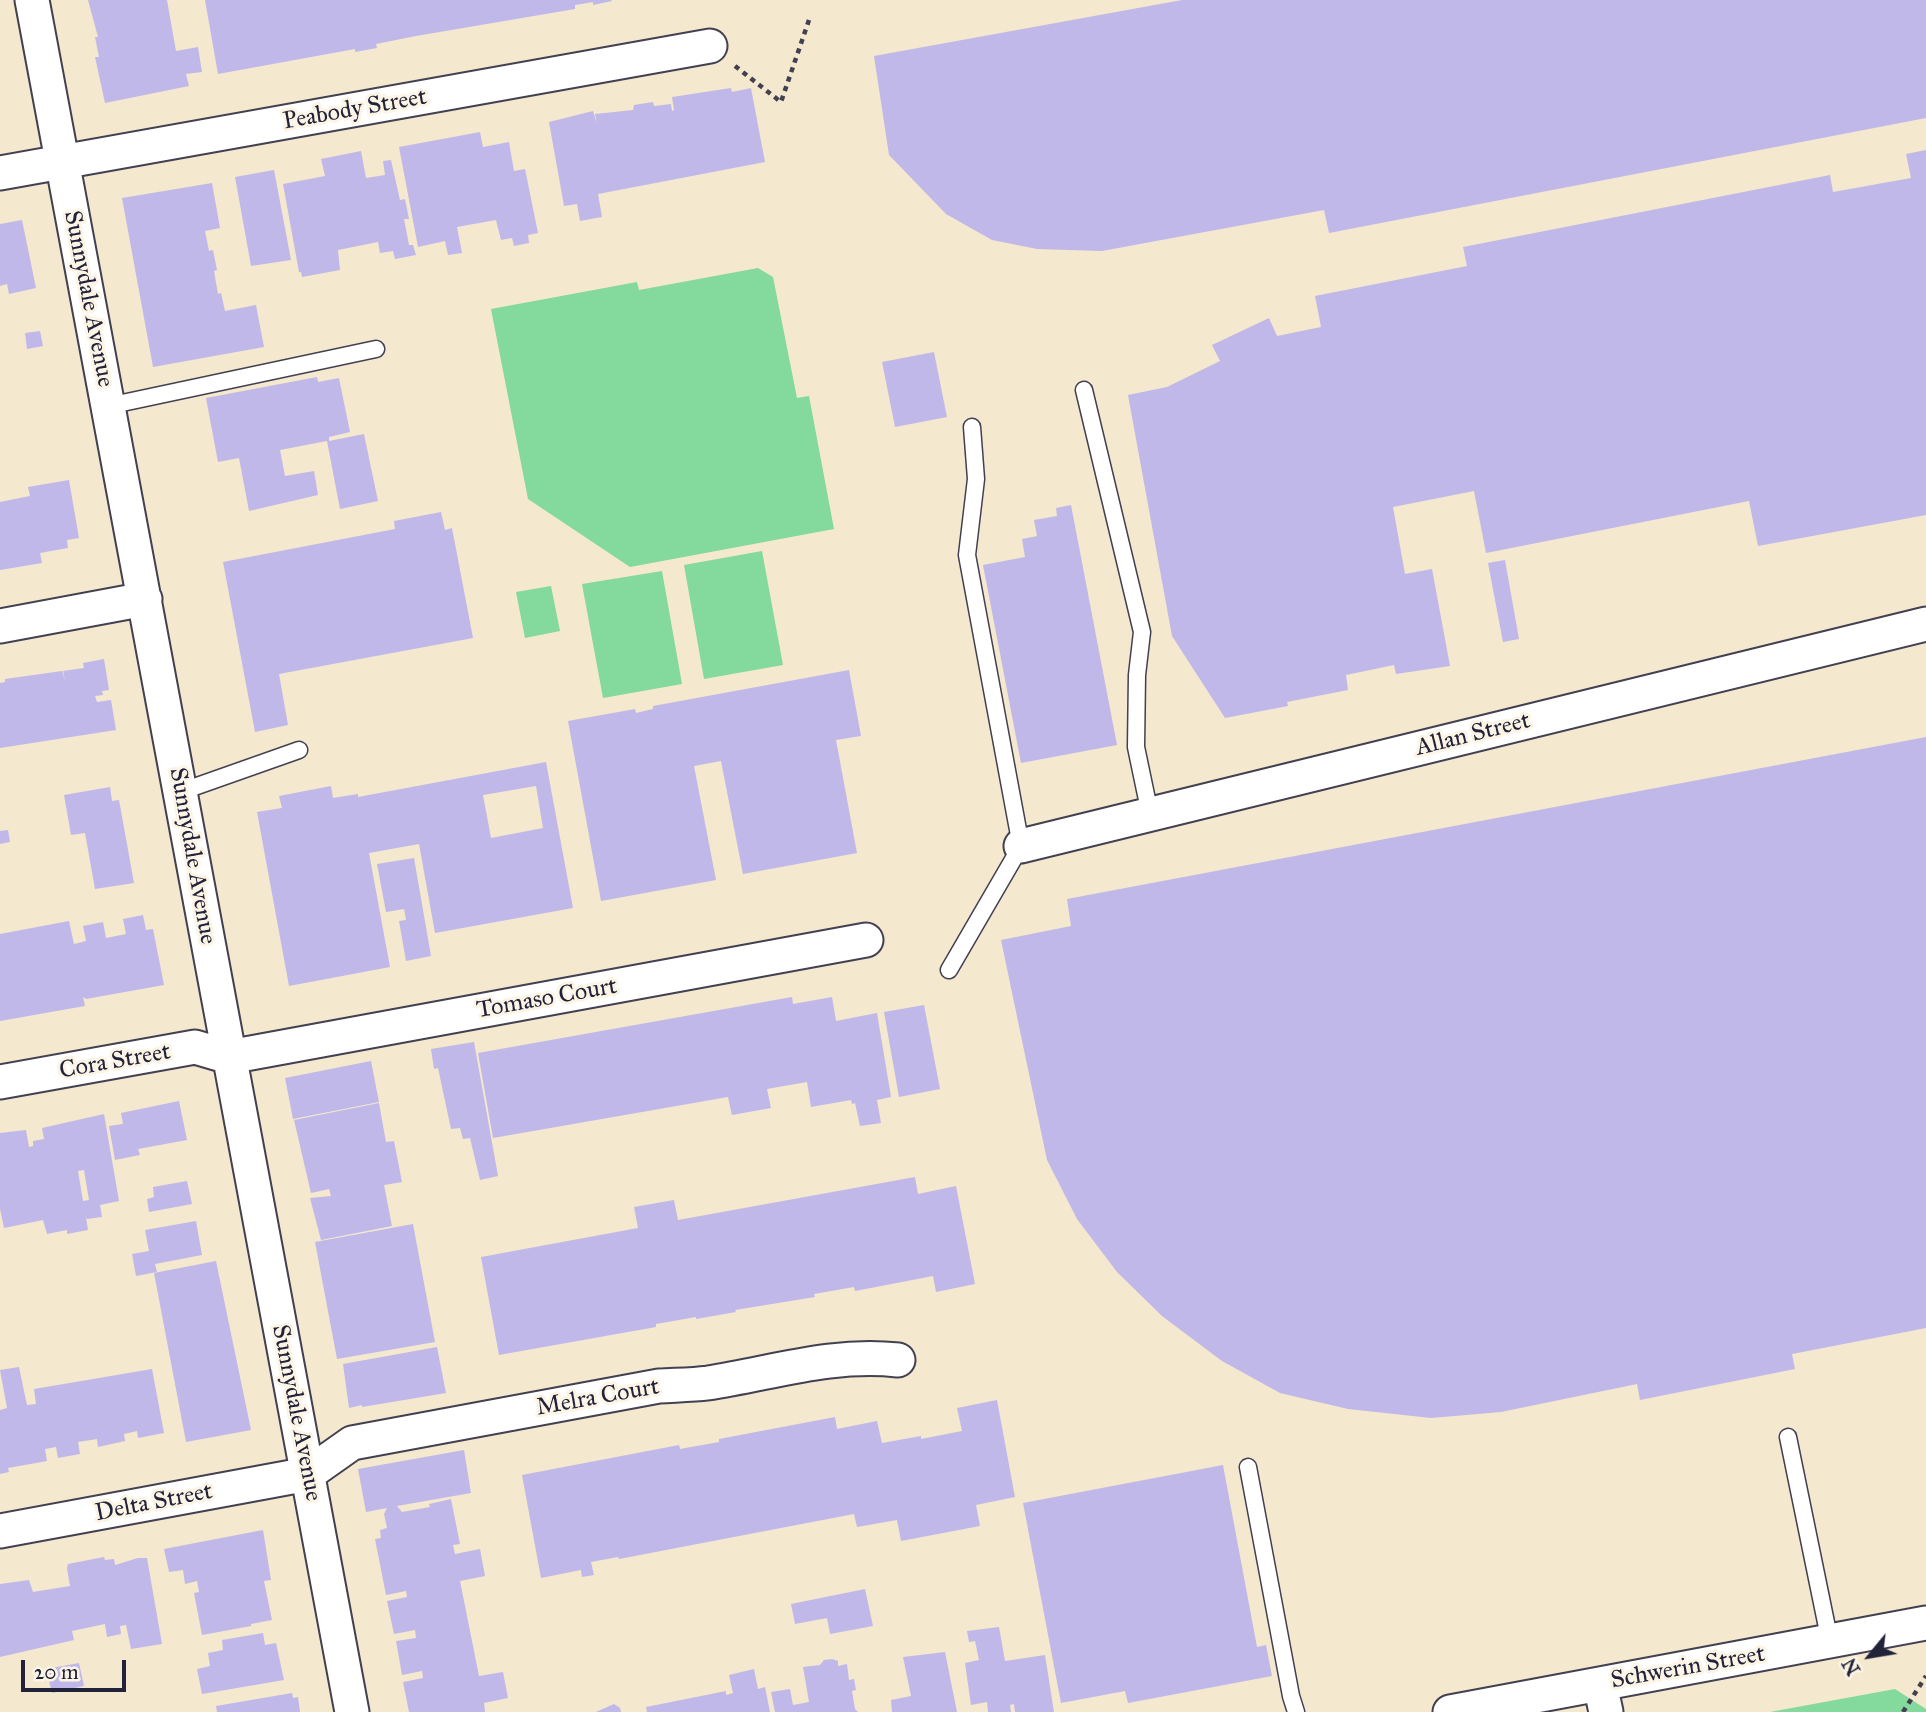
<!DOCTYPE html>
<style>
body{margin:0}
#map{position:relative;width:1926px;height:1712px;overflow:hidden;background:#f4e8ce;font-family:"IM FELL Great Primer",serif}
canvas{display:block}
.north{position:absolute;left:1835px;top:1621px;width:70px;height:70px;-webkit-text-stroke:5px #fcf5e5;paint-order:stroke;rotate:240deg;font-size:19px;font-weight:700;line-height:28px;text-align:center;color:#22223b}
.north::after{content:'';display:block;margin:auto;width:24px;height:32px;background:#22223b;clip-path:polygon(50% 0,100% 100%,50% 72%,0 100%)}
.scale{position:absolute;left:21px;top:1660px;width:105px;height:32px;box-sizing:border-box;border:4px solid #22223b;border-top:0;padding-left:9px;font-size:21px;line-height:24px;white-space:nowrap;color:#22223b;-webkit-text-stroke:5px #fcf5e5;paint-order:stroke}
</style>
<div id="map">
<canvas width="1926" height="1712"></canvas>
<div class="north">N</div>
<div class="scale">20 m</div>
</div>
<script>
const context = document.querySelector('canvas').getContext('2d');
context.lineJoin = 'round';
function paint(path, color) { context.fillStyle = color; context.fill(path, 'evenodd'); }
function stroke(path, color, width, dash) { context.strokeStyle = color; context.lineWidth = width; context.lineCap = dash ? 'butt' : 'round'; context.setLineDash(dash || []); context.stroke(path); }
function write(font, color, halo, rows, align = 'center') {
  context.font = font + ' "IM FELL Great Primer",serif'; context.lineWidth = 6; context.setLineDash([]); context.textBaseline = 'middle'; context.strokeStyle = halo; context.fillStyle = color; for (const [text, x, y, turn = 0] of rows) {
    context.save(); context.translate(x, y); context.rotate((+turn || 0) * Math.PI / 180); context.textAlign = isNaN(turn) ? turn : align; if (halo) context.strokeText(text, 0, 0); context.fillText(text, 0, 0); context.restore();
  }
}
paint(new Path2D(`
 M758 268 773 277 797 398 809 396 834 529 630 567 528 499 491 309 637 282 639 290Z
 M762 551 783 665 704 679 684 565Z
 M662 571 682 684 603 698 582 584Z
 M551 586 560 631 525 638 516 592Z
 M1895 1689 1926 1709V1712H1770Z`), '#84d99c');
paint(new Path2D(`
 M88 0H167L176 51 198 47 202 72 186 74 189 86 105 103 95 57H99L95 37H98Z
 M205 0H611L612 1 593 5V2L575 5V9L416 36 376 44 377 48 355 52V49L218 74Z
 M1182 0H1926V118L1329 233 1324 210 1102 251 1037 249 992 240 946 214 889 155 874 56Z
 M731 88 732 92 751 88 765 162 598 194 602 217 580 221 577 204 564 206 549 122 593 111 597 124 595 114 633 110 634 105 653 102 654 106 671 104 672 111 674 110 672 97Z
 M480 132 483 147 509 142 514 171 525 169 538 233 528 235 529 243 514 246 512 238 501 240 496 220 457 227 462 253 448 255 445 241 418 247 399 147Z
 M1926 150V515L1758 546 1749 501 1486 553 1474 491 1393 507 1405 574 1432 569 1450 666 1396 674 1394 665 1346 675 1348 690 1287 702 1288 706 1225 718 1172 636 1128 395 1167 387 1220 361 1212 345 1269 318 1277 336 1321 327 1315 296 1467 266 1463 247 1830 175 1833 192 1911 178 1906 154Z
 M361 151 366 178 385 175 383 161 391 160 400 200 405 199 409 219H404L409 245H413L416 255 395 259 393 251 380 253 378 242 338 250 340 270 302 277 301 272H299L283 184 325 176 321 159Z
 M274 170 291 260 251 266 235 177Z
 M212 183 220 228 205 231 209 251 213 250 217 270 214 271 218 294 221 293 225 311 256 305 264 347 153 367 122 198Z
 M22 220 36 288 9 294 7 284 0 286V224Z
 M40 331 43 346 27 349 25 333Z
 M934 352 947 417 895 427 882 362Z
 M317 377 318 382 339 378 350 432 329 437V441L364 434 378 501 340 509 327 441 280 450 285 476 314 471 318 495 249 511 239 458 218 462 206 398Z
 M69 480 79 538 67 540 68 548 40 553 42 563 0 570V502L30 496 28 487Z
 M1071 505 1117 745 1021 763 983 565 1025 557 1022 539 1037 536 1034 520 1057 516 1056 508Z
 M441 512 445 530 452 528 473 638 279 674 288 725 255 732 223 562 395 529 394 521Z
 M1505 560 1519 639 1503 642 1488 563Z
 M104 659 109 690 102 691 103 695 95 696 97 702 111 700 116 730 0 748V683L5 682V679L62 671 65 680 63 671 84 668 83 663Z
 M849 670 861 736 836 740 857 853 743 874 721 761 694 766 716 880 601 901 568 721 635 709 636 713 653 709V706Z
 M1926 737V1328L1792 1354 1795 1369 1640 1400 1637 1384 1501 1412 1431 1418 1348 1409 1280 1393 1222 1361 1162 1316 1117 1272 1077 1219 1047 1160 1001 940 1071 926 1067 899Z
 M546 762 573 908 435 933 419 844 369 853 390 967 289 986 257 812 282 808 279 796 331 786 333 798 358 794V797ZM536 786 543 828 491 838 483 795Z
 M110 787 112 801 119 800 134 883 95 889 85 833 71 835 64 795Z
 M8 830 10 842 0 844V831Z
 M414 858 431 956 406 961 399 921 406 920 404 909 386 912 377 864Z
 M143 915 146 930 153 929 164 985 86 999 83 997 85 1006 0 1021V934L69 921 74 944 86 941 83 926 103 922 106 938 126 934 123 919Z
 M792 997 793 1004 832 997 836 1021 877 1013 891 1097 877 1100 881 1123 860 1126 855 1103 852 1104 851 1100 811 1107 807 1082 767 1089 771 1108 732 1115 728 1097 493 1138 478 1053Z
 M924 1005 940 1089 899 1097 884 1012Z
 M474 1042 498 1176 480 1180 470 1138 463 1139 460 1128 451 1129 438 1068 434 1069 431 1049Z
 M371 1061 379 1102 293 1119 285 1078Z
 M179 1101 187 1140 138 1149 140 1155 115 1160 109 1126 123 1124 121 1113Z
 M379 1103 386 1142 394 1141 402 1182 384 1185 392 1226 321 1240 310 1198 331 1196 329 1189 311 1193 294 1120Z
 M104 1114 119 1201 100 1205 102 1217 87 1219 86 1217 88 1230 67 1234V1230L47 1234 43 1220 4 1228 0 1209V1133L26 1130 29 1147 33 1146V1141L44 1139 42 1128ZM84 1170 89 1200 83 1201 78 1171Z
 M915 1177 918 1194 956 1186 975 1284 936 1292 933 1276 855 1291 854 1287 814 1294 815 1297 735 1310 736 1312 696 1319V1317L656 1324V1327L499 1355 481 1257 638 1228 634 1207 674 1200 678 1220Z
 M187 1181 192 1204 149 1212 147 1199 154 1197 153 1187Z
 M196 1221 202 1255 155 1264 157 1272 136 1276 132 1254 149 1251 145 1230Z
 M413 1224 435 1342 337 1359 315 1242Z
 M216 1261 251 1430 186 1442 154 1273Z
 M437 1347 446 1393 362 1407V1405L349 1408 343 1364Z
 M19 1367 27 1405 36 1404 34 1389 152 1369 164 1433 138 1438 137 1431 124 1434 125 1441 98 1447 97 1439 78 1442 80 1454 58 1458 56 1447 45 1449 47 1461 8 1468 9 1472 0 1474V1410L7 1408 0 1370Z
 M997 1400 1015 1497 976 1505 980 1526 901 1541 897 1520 857 1527 854 1514 619 1559 618 1557 591 1562 594 1575 582 1577 581 1570 541 1578 522 1475 679 1445 680 1449 719 1442V1439L835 1417 837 1429 877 1421 882 1443 921 1436V1439L962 1431 957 1408Z
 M464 1450 471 1493 397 1506 402 1512 430 1507 429 1504 451 1499 460 1544 453 1545 455 1554 480 1549 485 1576 460 1581 479 1676 503 1672 508 1698 484 1703 485 1712H409L403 1682 423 1678 422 1671 402 1675 396 1641 416 1638 415 1630 394 1634 387 1601 407 1597 406 1591 386 1595 375 1539 381 1538 380 1530 387 1528 384 1514 387 1508 366 1512 358 1469Z
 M1223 1465 1257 1647 1266 1645 1272 1676 1128 1703 1125 1691 1061 1703 1023 1503Z
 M263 1530 271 1580 264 1581 272 1620 251 1624V1626L202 1635 194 1593 199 1592 197 1581 185 1584 183 1570 169 1572 164 1549Z
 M104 1557 105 1560 114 1559 115 1565 138 1558H147L162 1644 131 1649 126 1625 120 1626 121 1634 107 1637 105 1624 72 1631 74 1640 0 1657V1584L29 1580 33 1592 70 1586 67 1568 68 1564Z
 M865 1589 873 1626 830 1634 827 1618 795 1624 791 1604Z
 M999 1627 1005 1661 1045 1655 1054 1712H1015L1014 1704 1010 1705 1011 1712H988L987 1702 971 1705 965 1663 979 1660 975 1641 969 1642 967 1631Z
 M263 1633 265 1645 276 1643 284 1680 202 1694 197 1669 210 1666 208 1653 223 1650 222 1640Z
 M945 1652 957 1712H892L891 1700 911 1696 903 1657Z
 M832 1659 838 1661V1666L847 1664 849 1680 854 1679 856 1690 852 1691 855 1709 858 1712H775L771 1692 790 1689 793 1705 809 1702 803 1667 820 1665 824 1660Z
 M79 1663 84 1686 52 1693 46 1669Z
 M754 1669 758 1689 765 1687 770 1712H647L646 1707 726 1691V1695L733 1693 729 1675Z
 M292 1693 293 1698 298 1697 300 1712H217L216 1706Z
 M614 1704 620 1708 621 1712H596Z`), '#c0b8e9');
const lane = new Path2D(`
 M1084 390 1142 632 1137 675 1136 747 1150 814
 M108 406 376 349
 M180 792 299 750
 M949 970 1021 846 967 555 976 479 972 427
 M1788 1437 1830 1642
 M1248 1467 1291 1696 1296 1712`);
const street = new Path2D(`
 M32 0 352 1712
 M0 173 710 46
 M0 626 145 599
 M1021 846 1926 624
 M0 1082 195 1047 229 1057 866 940
 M0 1531 308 1474 352 1443 659 1386C675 1385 692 1385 708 1383 773 1373 831 1353 898 1360
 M1600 1684 1606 1712
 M1450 1712 1926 1623`);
stroke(lane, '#424051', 19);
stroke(street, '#424051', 37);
stroke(new Path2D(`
 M735 66 781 102 809 20
 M1903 1712 1926 1676`), '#424051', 4.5, [5, 5]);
stroke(lane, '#fff', 16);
stroke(street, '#fff', 33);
write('24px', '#22223b', '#fcf5e5', [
 ["Peabody Street",355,110,-10],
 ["Sunnydale Avenue",88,299,79],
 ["Allan Street",1473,735,-14],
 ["Sunnydale Avenue",192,856,80],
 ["Tomaso Court",547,999,-10],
 ["Cora Street",115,1062,-10],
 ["Melra Court",598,1398,-10],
 ["Sunnydale Avenue",296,1413,79],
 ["Delta Street",154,1503,-11],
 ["Schwerin Street",1688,1668,-10]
]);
</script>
